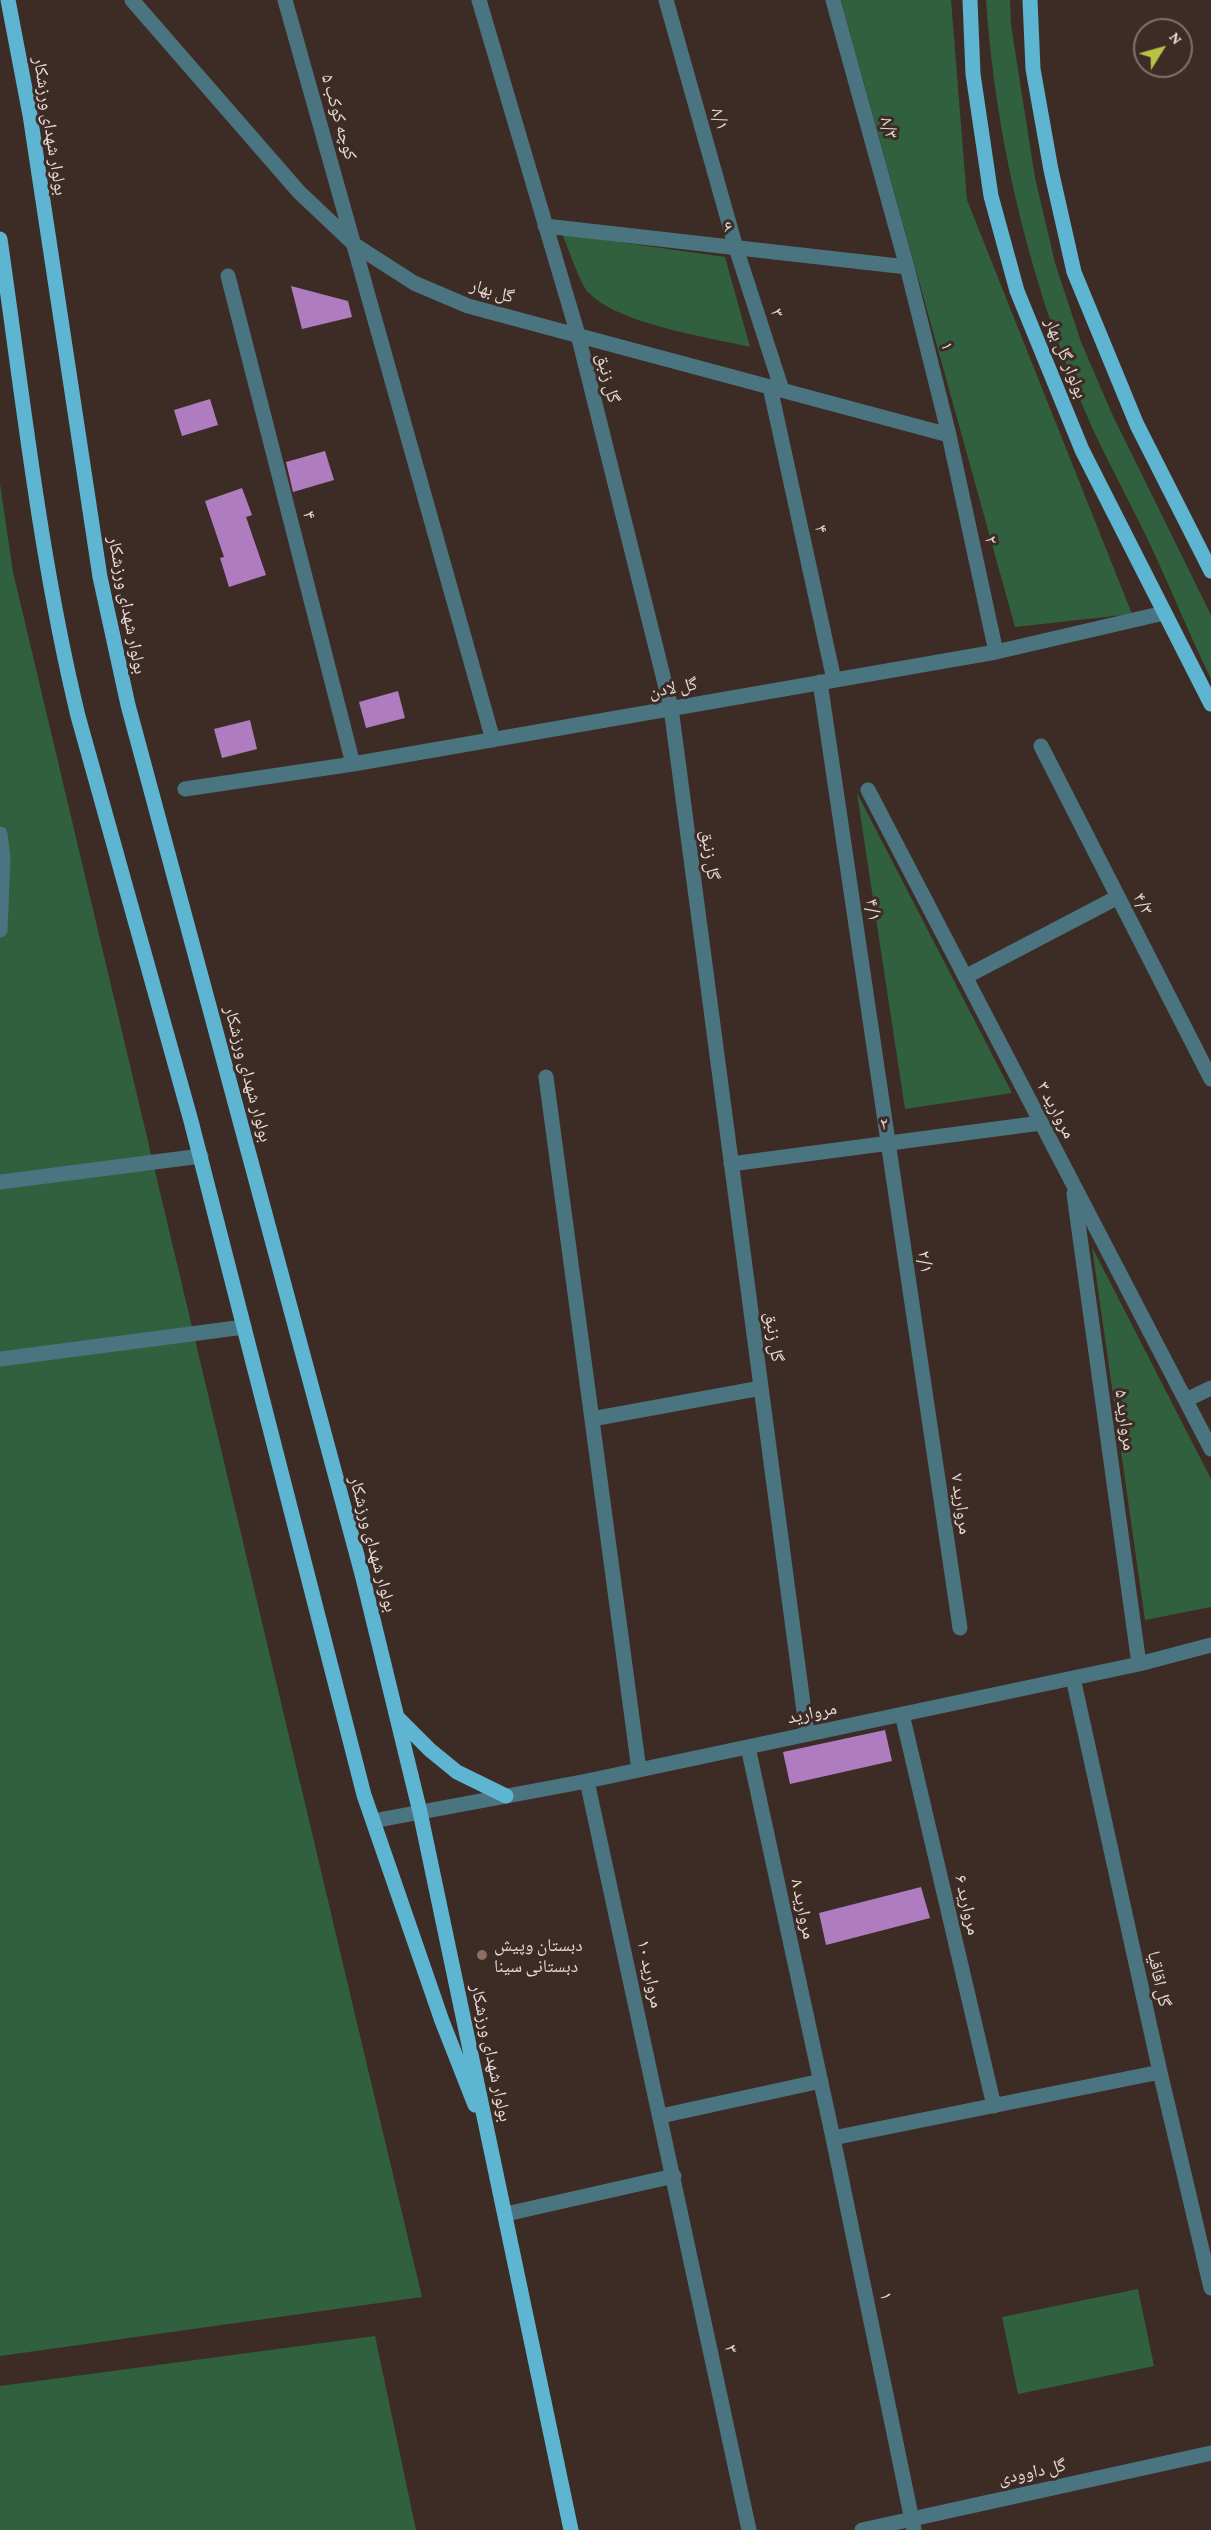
<!DOCTYPE html>
<meta charset="utf-8">
<style>
body{margin:0}
#map{position:relative;width:1211px;height:2530px;overflow:hidden;background:#3d2c25;font-family:"Crimson Pro",serif}
canvas{display:block}
.north{position:absolute;left:1133px;top:18px;width:60px;height:60px;box-sizing:border-box;background:#3d2c25;border:2px solid #80726b;border-radius:50%;rotate:53deg;font-size:16px;font-weight:700;line-height:24px;text-align:center;color:#e5dad5}
.north::after{content:'';display:block;margin:auto;width:21px;height:27px;background:#b9c146;clip-path:polygon(50% 0,100% 100%,50% 72%,0 100%)}
</style>
<div id="map">
<canvas width="1211" height="2530"></canvas>
<div class="north">N</div>
</div>
<script>
const context = document.querySelector('canvas').getContext('2d');
context.lineJoin = 'round';
function paint(path, color) { context.fillStyle = color; context.fill(path, 'evenodd'); }
function stroke(path, color, width, dash) { context.strokeStyle = color; context.lineWidth = width; context.lineCap = dash ? 'butt' : 'round'; context.setLineDash(dash || []); context.stroke(path); }
function write(font, color, halo, rows, align = 'center') {
  context.font = font + ' "Crimson Pro","Noto Naskh Arabic",serif'; context.lineWidth = 6; context.setLineDash([]); context.textBaseline = 'middle'; context.strokeStyle = halo; context.fillStyle = color; for (const [text, x, y, turn = 0] of rows) {
    context.save(); context.translate(x, y); context.rotate((+turn || 0) * Math.PI / 180); context.textAlign = isNaN(turn) ? turn : align; if (halo) context.strokeText(text, 0, 0); context.fillText(text, 0, 0); context.restore();
  }
}
paint(new Path2D(`
 M841 0H951L967 200 1132 614 1015 627Z
 M986 0H1010L1011 25 1035 178 1055 263 1081 342 1112 414 1211 615V679C1191 638 1174 596 1155 555 1135 511 1111 469 1091 425 1032 291 996 146 986 0Z
 M562 234 725 257 750 347C707 337 619 324 589 293 580 285 568 246 562 234Z
 M0 484 13 572 422 2297 0 2356Z
 M857 793 1012 1093 905 1109Z
 M1092 1247 1211 1479V1607L1145 1620Z
 M1138 2289 1154 2366 1018 2394 1002 2317Z
 M375 2336 416 2530H0V2386Z`), '#31603e');
paint(new Path2D(`
 M291 286 348 301 352 317 302 329Z
 M210 399 218 425 182 436 174 410Z
 M325 451 334 480 293 492 286 462Z
 M242 488 252 515 246 517 266 575 229 587 220 558 224 557 205 501Z
 M398 691 405 718 366 728 359 702Z
 M250 720 257 749 222 758 214 729Z
 M885 1730 892 1761 790 1784 783 1752Z
 M921 1887 930 1918 826 1945 819 1913Z`), '#af7dbf');
stroke(new Path2D(`
 M132 0 299 192 355 245 414 283 468 306 949 435
 M285 0 493 740
 M479 0 578 335 671 708 807 1734
 M666 0 736 248 782 390
 M833 0 907 267 949 435 996 652
 M545 226 907 267
 M228 276 353 764
 M770 387 834 680
 M820 682 960 1628
 M1041 746 1211 1079
 M185 789 353 764 996 652 1164 613
 M868 790 1211 1449
 M0 834 3 859 0 930
 M965 977 1118 897
 M546 1077 639 1770
 M731 1164 1041 1123
 M0 1182 201 1156
 M1074 1194 1139 1664
 M0 1359 244 1327
 M1186 1400 1211 1388
 M592 1419 761 1388
 M1073 1678 1160 2072 1211 2288
 M902 1714 994 2106
 M748 1747 833 2138 914 2530
 M587 1781 749 2530
 M373 1821 587 1781 1139 1664 1211 1645
 M661 2116 821 2081
 M833 2138 1160 2072
 M506 2214 674 2176
 M862 2530 1211 2453`), '#4b7481', 15);
stroke(new Path2D(`
 M8 0 30 115 100 577 128 705 362 1574 420 1812 571 2530
 M970 0 973 74 991 196 1017 291 1082 450 1211 704
 M1030 0 1033 69 1051 170 1074 272 1137 425 1211 571
 M0 239C23 398 40 559 78 716L191 1121 364 1795 442 2021 475 2105
 M398 1718 430 1750 457 1772 506 1796`), '#5db5d1', 15);
for (const [x, y, r, color] of [
 [482,1955,6,"#8d6e63"]
]) { const dot = new Path2D(); dot.arc(x, y, r, 0, 2 * Math.PI); context.fillStyle = color; context.fill(dot); stroke(dot, '#3d2c25', 2); }
write('18px', '#e5dad5', '#3d2c25', [
 ["کوچه کوکب ۵",339,117,74],
 ["۸/۱",720,119,74],
 ["بولوار شهدای ورزشکار",50,126,81],
 ["۸/۳",889,128,74],
 ["۶",728,227,6],
 ["گل بهار",492,291,17],
 ["۳",777,313,72],
 ["۱",947,346,76],
 ["بولوار گل بهار",1066,358,68],
 ["گل زنبق",608,378,76],
 ["۴",309,515,76],
 ["۴",821,529,78],
 ["۲",991,540,78],
 ["بولوار شهدای ورزشکار",127,605,79],
 ["گل لادن",673,688,-10],
 ["گل زنبق",710,855,82],
 ["۴/۳",1143,904,63],
 ["۴/۱",873,910,82],
 ["بولوار شهدای ورزشکار",248,1074,75],
 ["مروارید ۳",1056,1110,62],
 ["۲",884,1124,-7],
 ["۲/۱",925,1262,82],
 ["گل زنبق",774,1337,82],
 ["مروارید ۵",1125,1420,82],
 ["مروارید ۷",961,1504,82],
 ["بولوار شهدای ورزشکار",373,1544,75],
 ["مروارید",812,1713,-12],
 ["مروارید ۶",967,1905,77],
 ["مروارید ۸",803,1909,78],
 ["مروارید ۱۰",650,1974,78],
 ["گل اقاقیا",1159,1979,78],
 ["بولوار شهدای ورزشکار",491,2053,78],
 ["۱",886,2296,78],
 ["۳",731,2349,78],
 ["گل داوودی",1032,2472,-12]
]);
write('18px', '#e5dad5', '#3d2c25', [
 ["دبستان وپیش",494,1945],
 ["دبستانی سینا",494,1966]
], 'left');
</script>
